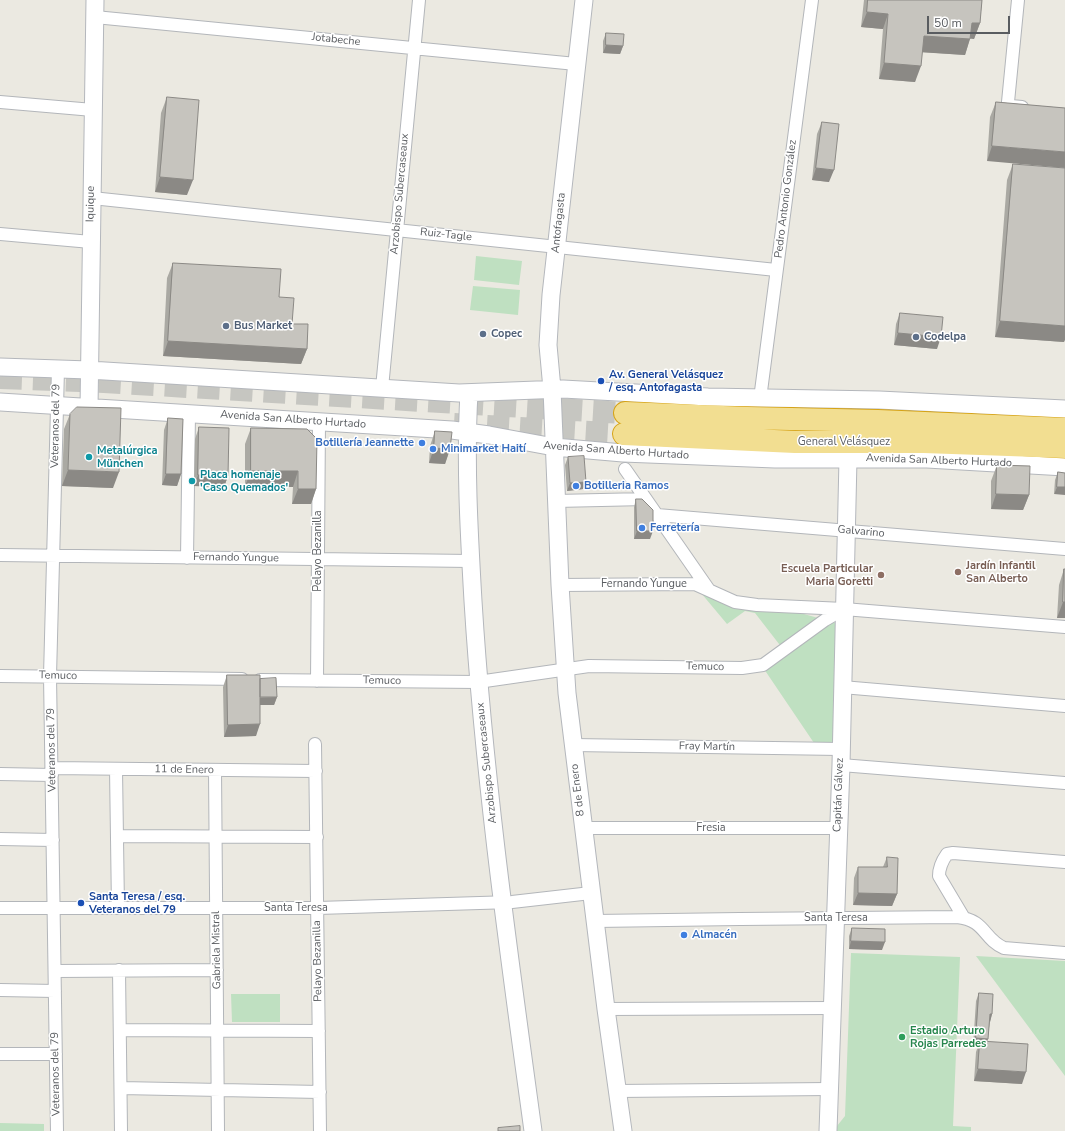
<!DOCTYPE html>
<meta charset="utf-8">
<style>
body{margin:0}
#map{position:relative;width:1065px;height:1131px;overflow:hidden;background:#ebe9e1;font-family:"Nunito Sans",sans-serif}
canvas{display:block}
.scale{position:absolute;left:927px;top:16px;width:83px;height:18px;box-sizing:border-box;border:2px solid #595c60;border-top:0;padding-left:5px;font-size:12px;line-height:14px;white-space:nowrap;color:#595c60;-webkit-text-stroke:3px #fff;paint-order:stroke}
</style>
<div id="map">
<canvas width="1065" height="1131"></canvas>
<div class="scale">50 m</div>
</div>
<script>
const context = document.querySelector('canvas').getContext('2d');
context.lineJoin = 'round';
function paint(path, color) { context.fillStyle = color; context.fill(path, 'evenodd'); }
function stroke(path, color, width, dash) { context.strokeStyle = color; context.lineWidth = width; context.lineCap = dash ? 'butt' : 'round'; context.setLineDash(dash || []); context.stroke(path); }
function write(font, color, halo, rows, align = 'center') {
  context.font = font + ' "Nunito Sans",sans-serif'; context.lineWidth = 3; context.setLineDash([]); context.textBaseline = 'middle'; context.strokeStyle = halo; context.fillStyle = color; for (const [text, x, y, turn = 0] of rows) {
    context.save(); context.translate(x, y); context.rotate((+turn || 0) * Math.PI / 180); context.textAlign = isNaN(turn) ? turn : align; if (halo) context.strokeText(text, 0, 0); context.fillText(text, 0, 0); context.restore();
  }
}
paint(new Path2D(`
 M476 256 522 261 519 285 474 280Z
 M473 286 520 290 518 315 470 310Z
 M701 593 786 609 836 623 839 628 835 740 830 743H814L764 669 786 653 755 613 745 611 727 624Z
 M851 953 960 957 953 1126 971 1127V1131H837V1126L845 1116Z
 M976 956 1065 961V1076Z
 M231 994H280V1022H232Z
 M0 1123 44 1124V1131H0Z`), '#bfe0c1');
stroke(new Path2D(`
 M0 378 104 382 625 413
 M454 424 624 434`), '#c6c6c1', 22, [22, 11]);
const street = new Path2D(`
 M1018 0 1008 102 1011 106 1022 107
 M95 17 576 64
 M0 102 93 110
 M92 198 776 270
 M0 234 91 242
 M382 388 419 0
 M760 399 812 0
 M625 469 709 590
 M556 501 646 499
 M657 515 1065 549
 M0 555 471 561
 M187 558 189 414
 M560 585 695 584 735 602 757 605 844 609 1065 627
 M0 676 242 679
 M260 680 478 682 589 666 742 668 763 665 825 620 844 609
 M317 681 319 422
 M842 687 1065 706
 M315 744 320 1131
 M573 745 840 749
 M841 765 1065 783
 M52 768 316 771
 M116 769 118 908
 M215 770 218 1131
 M0 774 52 775
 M583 828H838
 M117 836 317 837
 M0 839 53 840
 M0 908H318L512 902 591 893
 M964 918 939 876C939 867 942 861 947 854L953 853 1065 862
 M595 921 740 919 957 917C986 920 983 939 1004 948L1065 953
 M119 970 121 1131
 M55 971 217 970
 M0 990 55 991
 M606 1009 832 1008
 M120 1030 319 1031
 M0 1054H56
 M121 1088 320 1092
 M617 1091 829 1089
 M57 1131 50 676 58 369`);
const secondary = new Path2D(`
 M584 0 551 295 548 345 552 389 560 585 567 693 606 1009 623 1131
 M0 367 89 370 459 393 563 389 708 397 879 400 1065 409
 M469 393C465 462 469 532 473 601 484 779 509 955 533 1131
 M0 402 452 430 489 435 554 447 623 453 775 459H927L1065 467
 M89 408 95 0
 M828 1131 841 765 848 459`);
const highway = new Path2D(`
 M625 413 747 418 878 421 1065 429
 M624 434 795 442H924L1065 447`);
stroke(street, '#b3b6ba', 14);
stroke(secondary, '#b4b7bc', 19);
stroke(highway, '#d6a316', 24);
stroke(street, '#fff', 12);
stroke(secondary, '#fff', 17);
stroke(highway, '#f2de91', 22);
paint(new Path2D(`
 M864 0H982L980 23 974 39 970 38 965 55 922 52 915 82 879 79 883 29 861 27Z
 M606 33 623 46 620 54 603 53V41Z
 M167 97 187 195 155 192 161 113Z
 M996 102 1065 108 987 161 990 117Z
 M822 122 829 182 812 180 817 134Z
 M1013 164 1064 342 995 337 1007 180Z
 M173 263 279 297 292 324 307 349 301 364 163 356 167 278Z
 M900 313 937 349 894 345 896 324Z
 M70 414 113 488 62 486 64 429Z
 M168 418 181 474 177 486 162 485 164 430Z
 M199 427 228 476 224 487 194 486 195 439Z
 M251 428 316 489 311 504H292L293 487 245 486V444Z
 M435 431 450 449 445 464 429 463 430 446Z
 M568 457 586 482 583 489 567 491 565 465Z
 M997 465 1029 495 1023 510 991 509V481Z
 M1058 472 1065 473 1054 494 1055 480Z
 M636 499 650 539H634V507Z
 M1064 569 1065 618H1057L1059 585Z
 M227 675 260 679 277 697 274 705H260L256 736 224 737 223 687Z
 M887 857 897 894 892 906 853 905 854 878 858 867H883Z
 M852 928 882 950 849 949V936Z
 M979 993 992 1014 990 1022 987 1041 1022 1084 974 1081 976 1052 978 1046H973L976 1001Z`), '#aaa9a3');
paint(new Path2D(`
 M867 12 888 14 883 29 861 27Z
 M972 23H980L974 39 966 38Z
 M924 36 970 39 965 55 918 52Z
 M606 45 623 46 620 54 603 53Z
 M884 63 921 66 915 82 879 79Z
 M992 146 1065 152V168L987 161Z
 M816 168 834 170 829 182 812 180Z
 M160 177 193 180 187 195 155 192Z
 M1000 321 1065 326V340L1064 342 995 337Z
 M898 333 941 337 937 349 894 345Z
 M168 341 307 349 301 364 163 356Z
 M434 448 450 449 445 464 429 463Z
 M68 470 119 472 113 488 62 486Z
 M251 471H298L293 487 245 486Z
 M166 474H181L177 486 162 485Z
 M198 475 228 476 224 487 194 486Z
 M586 482 583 489 567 491 570 483Z
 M1057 487H1065V495L1054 494Z
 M298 489H316L311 504H292Z
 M996 494 1029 495 1023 510 991 509Z
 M637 531H653L650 539H634Z
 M1063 602H1065V618H1057Z
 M277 697 274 705H256L259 698Z
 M260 724 256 736 224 737 228 725Z
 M858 893 897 894 892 906 853 905Z
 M851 941 885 942 882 950 849 949Z
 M990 1014H992L990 1022Z
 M976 1038 988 1039 985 1047 980 1041 978 1046H973Z
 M978 1069 1026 1072 1022 1084 974 1081Z`), '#8b8985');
const building = new Path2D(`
 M868 0H982L980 23H972L970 39 924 36 921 66 884 63 888 14 867 12Z
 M606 33 624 34 623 46 606 45Z
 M167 97 199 100 193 180 160 177Z
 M996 102 1065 108V152L992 146Z
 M822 122 839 124 834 170 816 168Z
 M1013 164 1065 168V326L1000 321Z
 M173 263 281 269 279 297 294 298 292 324H308L307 349 168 341Z
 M900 313 943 317 941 337 898 333Z
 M77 407 121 408 119 472 68 470 70 414Z
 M168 418 183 419 181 474H166Z
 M199 427 229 428 228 476 198 475Z
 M251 428 307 429 317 439 316 489H298V471H251Z
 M435 431 452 432 450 449 434 448Z
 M584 456 586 482 570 483 568 457Z
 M997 465 1030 466 1029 495 996 494Z
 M1058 472 1065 473V487H1057Z
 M636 499H642L653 510V531H637Z
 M1064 569H1065V602H1063Z
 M227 675H260V724L228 725Z
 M276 678 277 697H260V679Z
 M887 857 898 858 897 894 858 893V867H887Z
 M852 928 885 929V942L851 941Z
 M979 993 993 994 992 1014H990L988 1039 976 1038Z
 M980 1041 1028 1044 1026 1072 978 1069Z
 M520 1126V1131H498V1128Z`);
paint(building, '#c6c4be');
stroke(building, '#8b8985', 1);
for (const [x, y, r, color] of [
 [226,326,4,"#5c6f8a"],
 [483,334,4,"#5c6f8a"],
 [916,337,4,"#5c6f8a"],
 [601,381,4,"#1a4fb4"],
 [422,443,4,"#3f7fe0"],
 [433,449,4,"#3f7fe0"],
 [89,457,4,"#0f9aa8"],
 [192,481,4,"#0f9aa8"],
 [576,486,4,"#3f7fe0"],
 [642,528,4,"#3f7fe0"],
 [958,572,4,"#8d6e63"],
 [881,575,4,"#8d6e63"],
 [81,903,4,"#1a4fb4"],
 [684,935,4,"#3f7fe0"],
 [902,1037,4,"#2e9e5b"]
]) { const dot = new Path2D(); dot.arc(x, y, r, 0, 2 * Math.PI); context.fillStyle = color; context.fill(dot); stroke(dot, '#fff', 1.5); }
write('11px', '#595c60', '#fff', [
 ["Jotabeche",336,40,6],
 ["Arzobispo Subercaseaux",400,194,-85],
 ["Pedro Antonio González",786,199,-83],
 ["Iquique",91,204,-89],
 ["Antofagasta",559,223,-84],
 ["Ruiz-Tagle",446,235,6],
 ["Avenida San Alberto Hurtado",293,420,4],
 ["Veteranos del 79",56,426,-89],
 ["General Velásquez",844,442],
 ["Avenida San Alberto Hurtado",616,451,4],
 ["Avenida San Alberto Hurtado",939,461,2],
 ["Galvarino",861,532,5],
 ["Pelayo Bezanilla",318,551,-90],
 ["Fernando Yungue",236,558,1],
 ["Fernando Yungue",644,584],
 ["Temuco",705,667,1],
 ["Temuco",58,676,1],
 ["Temuco",382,681,1],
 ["Fray Martín",707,747,1],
 ["Veteranos del 79",52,750,-91],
 ["Arzobispo Subercaseaux",487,763,-96],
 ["11 de Enero",184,770,1],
 ["8 de Enero",578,790,-97],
 ["Capitán Gálvez",839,795,-88],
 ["Fresia",711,828],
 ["Santa Teresa",296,908],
 ["Santa Teresa",836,918],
 ["Gabriela Mistral",217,950,-91],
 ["Pelayo Bezanilla",318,961,-91],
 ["Veteranos del 79",56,1074,-91]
]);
write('bold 11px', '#4e5e75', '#fff', [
 ["Bus Market",234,326],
 ["Copec",491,334],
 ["Codelpa",924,337]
], 'left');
write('bold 11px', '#164399', '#fff', [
 ["Av. General Velásquez",609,375],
 ["/ esq. Antofagasta",609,388],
 ["Santa Teresa / esq.",89,897],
 ["Veteranos del 79",89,910]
], 'left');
write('bold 11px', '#366cbe', '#fff', [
 ["Botillería Jeannette",414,443,"right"],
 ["Minimarket Haití",441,449],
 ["Botilleria Ramos",584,486],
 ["Ferretería",650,528],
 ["Almacén",692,935]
], 'left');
write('bold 11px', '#0d838f', '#fff', [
 ["Metalúrgica",97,451],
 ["München",97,464],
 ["Placa homenaje",200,475],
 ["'Caso Quemados'",200,488]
], 'left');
write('bold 11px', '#785e54', '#fff', [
 ["Jardín Infantil",966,566],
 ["San Alberto",966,579],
 ["Escuela Particular",873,569,"right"],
 ["Maria Goretti",873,582,"right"]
], 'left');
write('bold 11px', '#27864d', '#fff', [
 ["Estadio Arturo",910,1031],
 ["Rojas Parredes",910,1044]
], 'left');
</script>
